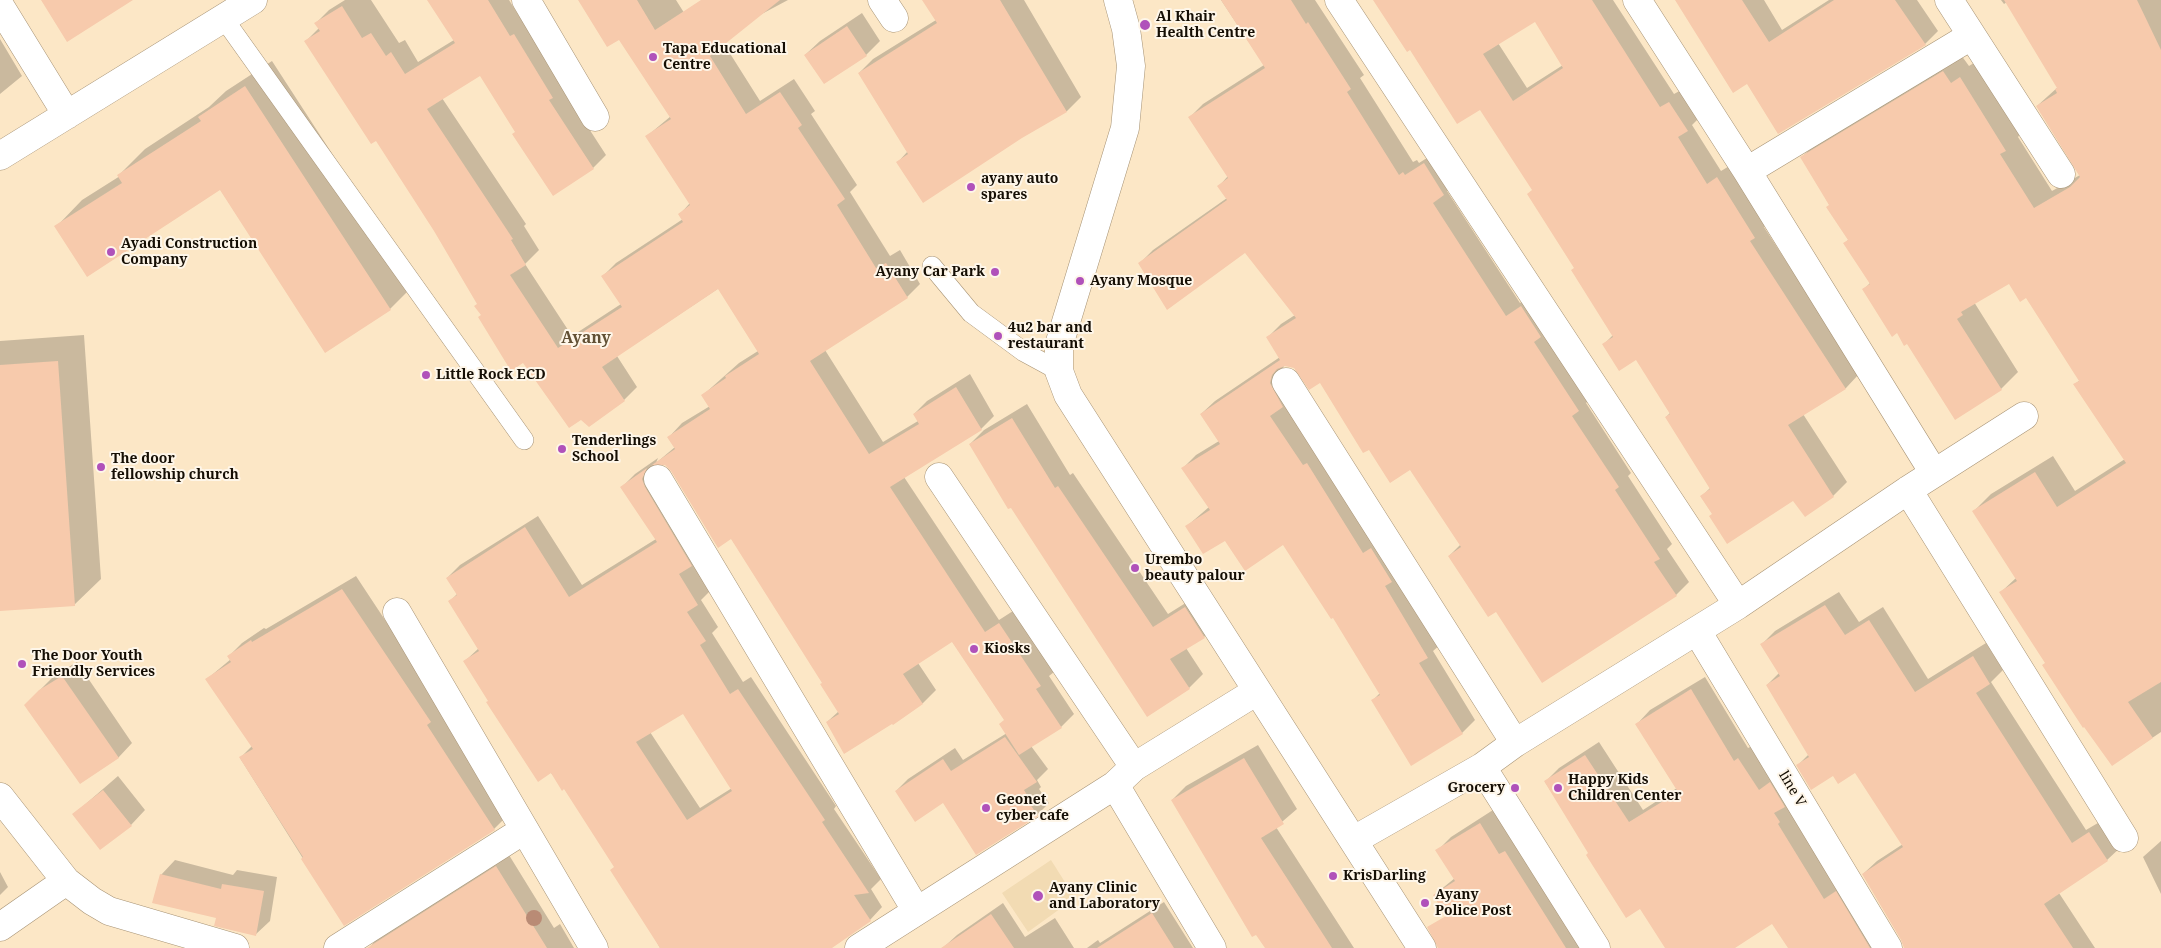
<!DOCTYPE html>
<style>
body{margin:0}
canvas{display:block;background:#fce7c6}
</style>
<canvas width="2161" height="948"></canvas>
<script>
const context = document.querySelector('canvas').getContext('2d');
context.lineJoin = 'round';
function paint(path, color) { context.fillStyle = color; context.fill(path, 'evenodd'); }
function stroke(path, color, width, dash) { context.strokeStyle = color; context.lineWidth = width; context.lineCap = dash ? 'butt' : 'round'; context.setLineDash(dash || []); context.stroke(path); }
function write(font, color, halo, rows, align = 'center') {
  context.font = font + ' "Noto Serif",serif'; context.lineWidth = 4; context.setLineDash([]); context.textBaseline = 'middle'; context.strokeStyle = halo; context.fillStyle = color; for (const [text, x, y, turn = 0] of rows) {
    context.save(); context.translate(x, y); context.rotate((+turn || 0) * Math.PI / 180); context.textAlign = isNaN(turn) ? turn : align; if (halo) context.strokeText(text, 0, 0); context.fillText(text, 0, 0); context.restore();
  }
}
paint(new Path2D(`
 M1051 860 1075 898 1028 932 1002 893Z`), '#f2dbb3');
paint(new Path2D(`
 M345 0H371L399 43 405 40 418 62 454 40 429 0H509L524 24 527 22 562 87 606 155 593 168 516 131 481 74 442 98 526 224 524 226 539 250 525 264 572 336 621 304 603 276 616 263 683 219 680 214 690 203 647 136 671 116 620 38 579 0H676L688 19 713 0H788L758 16 724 44 760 101 794 79 815 111 811 114 857 185 850 192 890 256 900 250 920 284 907 297 825 350 883 442 918 421 914 414 927 401 970 374 994 416 981 429 904 477 999 620 1013 611 1054 672 1049 676 1074 714 1061 727 1031 746 1048 769 1037 780 1041 787 1039 789 1049 803 1037 815 943 801 896 791 908 779 955 748 963 760 1007 733 1005 720 952 641 918 663 936 690 923 703 893 724 827 722 839 711 824 683 731 538 672 470 666 464H655L657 474 710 591 701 600 718 627 712 633 743 682 751 677 836 806 834 809 881 879 871 889 882 907 870 920 829 948H660L615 866 564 788 489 701 465 661 479 648 450 601 457 594 447 578 460 565 538 516 582 585 656 539 622 487 635 474 658 458 656 463 675 447 669 437 682 423 710 406 703 395 739 363 758 351 719 288 617 356 637 387 624 400 524 361 482 314 478 304 435 230 376 139 306 41 319 28 316 23 329 10ZM684 712 732 788 700 808 650 732Z
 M931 0H1024L1081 97 1067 111 1022 137 898 162 908 151 859 73 873 59 936 20Z
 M1221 0H1315L1364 75 1360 78 1413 162 1417 160 1419 163 1438 151 1457 181 1447 191 1520 303 1534 293 1592 397 1586 403 1631 473 1628 476 1672 544 1667 549 1689 582 1676 595 1496 610 1449 556 1461 544 1410 468 1369 448 1320 381 1294 367 1284 365 1283 369 1441 644 1433 651 1475 720 1462 733 1373 700 1380 693 1334 616 1283 543 1225 539 1187 526 1209 507 1183 468 1196 455 1219 441 1201 414 1215 401 1280 357 1268 337 1281 324 1295 315 1246 251 1140 263 1153 250 1227 198 1219 186 1228 176 1190 117 1203 104 1264 65Z
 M1375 0H1613L1674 94 1683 89 1701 116 1692 125 1721 171 1731 165 1768 223 1764 227 1859 374 1846 388 1803 414 1847 482 1833 496 1793 499 1713 514 1702 496 1711 487 1666 417 1670 413 1636 358 1604 344 1613 335 1533 189 1480 108 1410 49ZM1535 20 1563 65 1527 88 1498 43Z
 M1677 0H1764L1782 30 1829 0H1917L1938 31 1925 44 1748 82Z
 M2001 0H2161V732L2112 765 2001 592 2016 578 1974 511 1991 494 2053 456 2075 491 2125 459 2075 384 2080 380 2026 296 2009 283 1974 302 2018 372 2001 389 1907 342 1864 289 1870 283 1845 243 1849 239 1802 157 1819 140 1961 55 1969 66 1977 61 2022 132 2018 137 2052 191 2080 175 2037 106 2058 87 2007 2 2004 4Z
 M862 13 880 41 866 55H805L820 41Z
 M0 39 22 76 0 94Z
 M272 61 416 283 390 309 325 351 220 189 56 227 82 200 120 176 119 175 145 149 209 107 226 91Z
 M84 335 101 579 74 605 0 610V341Z
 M1027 404 1070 475 1073 473 1168 614 1200 594 1218 622 1204 637 1186 648 1203 674 1189 688 970 444 984 430Z
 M356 576 443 708 440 712 507 816 494 829 344 924 240 758 252 746 207 679 231 659 229 656 242 643 264 628 266 629Z
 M1839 592 1859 622 1883 607 1928 679 1986 643 2003 670 1991 682 2086 830 2103 820 2121 847 2107 860 2059 893 2095 948H1905L1903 940 1863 874 1877 861 1903 844 1856 771 1834 774 1798 765 1809 754 1767 685 1779 673 1762 644 1775 631Z
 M77 662 132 743 118 758 25 705 55 675Z
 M1705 677 1748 748 1752 746 1893 948H1789L1773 922 1733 948H1667L1640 907 1590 853 1545 782 1559 768 1599 742 1643 810 1677 788 1637 724 1650 710Z
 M1258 745 1297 809 1276 827 1354 948H1266L1172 800 1186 786Z
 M118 776 145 810 131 825 74 814Z
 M1493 810 1590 934 1578 946 1580 948H1464L1434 895 1455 878 1437 851 1451 837Z
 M2161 841V894L2143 857Z
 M509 855 554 928 560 924 574 948H369L375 941Z
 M175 860 233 875 237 870 277 877 270 921 255 935 217 917 161 875Z
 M0 872 8 887 0 895Z
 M1164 902 1193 948H1087L1098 940 1100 943Z
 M1003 903 1025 937 1055 918 1074 948H946L945 946 957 935Z`), '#0003');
paint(new Path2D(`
 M41 0H133L67 42Z
 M427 0H488L510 36 514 34 553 98 549 100 594 169 553 196 512 134 515 132 480 76 427 109 513 239 511 240 526 265 510 275 558 348 622 307 601 276 683 222 678 214 690 205 645 136 671 119 619 40 607 47 578 0H637L655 30 701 0H780L710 56 746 114 780 92 802 125 798 128 845 199 837 205 876 268 886 263 908 298 810 361 869 454 919 424 913 414 956 387 982 430 890 487 985 632 999 623 1041 686 1036 689 1062 728 1019 755 999 724 1004 720 952 642 903 674 923 704 893 725 892 724 844 754 826 722 839 714 820 684 822 683 731 539 718 548 671 471 665 465H652L675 449 667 437 710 409 701 395 726 378 725 376 759 354 718 289 602 367 625 401 589 427 581 420 569 428 523 363 511 371 478 317 481 315 474 306 477 304 434 231 376 141 371 144 304 41 320 31 314 23 342 6 362 38 371 33 386 56 391 52 405 74 455 43Z
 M922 0H1000L1067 112 1022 138 923 203 896 162 908 154 858 73 937 23Z
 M1221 0H1291L1306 24 1308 22 1351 89 1347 92 1399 175 1403 172 1405 175 1424 163 1444 195 1433 203 1506 316 1521 306 1541 337 1534 342 1579 411 1572 416 1619 487 1615 490 1660 559 1654 562 1677 596 1542 683 1496 612 1488 617 1448 556 1461 547 1410 470 1390 483 1369 450 1363 453 1320 383 1309 390 1294 368 1285 366 1277 369 1272 375 1270 383 1283 407 1270 416 1303 465 1307 463 1363 553 1371 548 1392 582 1385 586 1428 658 1419 663 1463 734 1411 766 1371 700 1380 695 1333 618 1331 619 1283 545 1245 571 1225 541 1203 554 1185 526 1210 510 1181 468 1220 444 1200 414 1280 360 1266 337 1296 318 1245 253 1167 310 1138 263 1227 200 1217 186 1228 178 1188 117 1265 68Z
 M1373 0H1592L1660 107 1669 102 1688 131 1678 137 1707 184 1717 177 1755 238 1750 241 1846 389 1788 425 1834 497 1805 517 1793 501 1727 544 1709 516 1712 514 1700 496 1710 489 1665 417 1670 414 1636 360 1619 371 1602 344 1613 337 1571 270 1574 268 1527 194 1532 190 1480 110 1457 124 1410 50 1407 52ZM1535 22 1563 68 1513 101 1483 54Z
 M1675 0H1742L1769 42 1834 0H1895L1926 45 1778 134 1747 84 1733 93Z
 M2004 0H2137L2161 50V682L2128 702 2153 738 2112 766 2084 727 2083 728 2042 665 2045 663 1999 592 2017 581 1972 511 2035 472 2057 507 2126 463 2073 384 2079 381 2026 298 2020 302 2009 284 1961 312 1963 315 1957 319 2002 390 1955 420 1907 344 1904 346 1897 333 1892 337 1862 289 1870 284 1843 243 1848 240 1826 207 1829 205 1800 157 1943 71 1951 83 1960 77 2006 151 2000 154 2034 208 2070 187 2080 177 2036 106 2057 93 2055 89 2057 88Z
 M847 26 867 56 824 84 804 55Z
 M245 86 391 310 325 353 220 190 87 277 54 226 122 183 117 175 201 121 198 117Z
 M58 361 75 606 0 611V365Z
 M1012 418 1055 488 1058 486 1153 627 1185 607 1205 638 1170 659 1190 689 1147 717 1011 508 1008 509 969 444Z
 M647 468 642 479 645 487 692 566 679 574 698 605 687 612 706 641 700 645 730 694 738 689 825 820 822 822 869 893 854 895 871 921 832 948H660L610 870 614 867 564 789 562 791 551 773 538 782 486 702 488 701 463 661 479 651 448 601 457 595 446 578 525 527 569 597 657 542 620 487ZM683 714 732 791 687 820 636 742Z
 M342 589 431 722 427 725 495 830 344 926 301 859 303 857 239 757 253 749 205 679 231 662 227 656 251 640 252 642Z
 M1825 605 1845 635 1869 620 1915 692 1973 656 1990 684 1976 693 2072 843 2089 832 2108 861 2044 904 2073 948H1904L1901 940 1862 874 1903 847 1855 773 1838 784 1833 776 1811 790 1796 765 1809 757 1766 685 1780 676 1760 644Z
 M62 676 119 758 80 784 24 705 39 690Z
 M1691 689 1734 761 1738 758 1759 790 1770 782 1785 807 1774 813 1780 822 1778 824 1824 899 1836 891 1870 948H1788L1772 924 1735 948H1665L1640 909 1626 918 1586 855 1588 853 1544 781 1585 755 1629 822 1678 792 1635 724Z
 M1005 737 1037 782 1024 790 1030 800 1028 801 1038 816 976 855 943 803 915 822 895 791 943 759 951 771Z
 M1244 758 1284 824 1261 838 1332 948H1265L1256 935 1252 937 1171 800Z
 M103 790 132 826 100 850 72 814Z
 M1480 823 1499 854 1505 851 1566 948H1438L1427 927 1446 916 1433 895 1455 881 1435 850Z
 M496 866 547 948H367Z
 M160 874 221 889 222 884 264 891 256 936 214 926 216 918 152 903Z
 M1152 913 1174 948H1097Z
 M991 914 1014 948H941Z`), '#f7caac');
const lane = new Path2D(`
 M224 19 524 440
 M932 266 971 313 1024 352 1059 371`);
const street = new Path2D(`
 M526 0 595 117
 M882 0 894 18
 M1118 0 1126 29 1131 66 1125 128 1059 345V371L1068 395 1422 948
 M1339 0 1738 605
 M1637 0 1747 171 1934 473
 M1949 0 2061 174
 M0 6 67 115
 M0 156 253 0
 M1747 171 1971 36
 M1286 382 1515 743
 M939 477 1134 767
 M658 479 916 910
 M1908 490 2124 838
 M397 612 594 948
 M1697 631 1888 948
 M1482 767 1596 948
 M1115 785 1212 948
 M0 797 66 881 92 901 109 911 235 948
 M1354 840 1482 767 1515 743 1738 605 1908 490 2024 416
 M0 927 66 881
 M338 948 524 830
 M859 948 1115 785 1134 767 1257 691`);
stroke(lane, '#a79375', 20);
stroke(street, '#a79375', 29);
stroke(lane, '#fff', 19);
stroke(street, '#fff', 28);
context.fillStyle = '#b98b75';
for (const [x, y] of [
 [534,918]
]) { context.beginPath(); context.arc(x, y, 8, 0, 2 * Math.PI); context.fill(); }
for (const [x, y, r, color] of [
 [1145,25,6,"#b051ba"],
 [653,57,5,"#b051ba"],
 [971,187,5,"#b051ba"],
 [111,252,5,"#b051ba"],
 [995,272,5,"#b051ba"],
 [1080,281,5,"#b051ba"],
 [998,336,5,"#b051ba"],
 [426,375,5,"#b051ba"],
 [562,449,5,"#b051ba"],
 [101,467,5,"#b051ba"],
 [1135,568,5,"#b051ba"],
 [974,649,5,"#b051ba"],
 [22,664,5,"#b051ba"],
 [1515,788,5,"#b051ba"],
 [1558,788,5,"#b051ba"],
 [986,808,5,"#b051ba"],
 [1333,876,5,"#b051ba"],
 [1038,896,6,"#b051ba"],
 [1425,903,5,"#b051ba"]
]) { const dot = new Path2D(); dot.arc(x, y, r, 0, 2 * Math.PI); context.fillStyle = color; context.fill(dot); stroke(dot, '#fef6e9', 2); }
write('bold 14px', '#150e04', '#fef6e9', [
 ["Al Khair",1156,17],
 ["Health Centre",1156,33],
 ["Tapa Educational",663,49],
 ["Centre",663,65],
 ["ayany auto",981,179],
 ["spares",981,195],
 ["Ayadi Construction",121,244],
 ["Company",121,260],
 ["Ayany Car Park",985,272,"right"],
 ["Ayany Mosque",1090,281],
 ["4u2 bar and",1008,328],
 ["restaurant",1008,344],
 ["Little Rock ECD",436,375],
 ["Tenderlings",572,441],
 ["School",572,457],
 ["The door",111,459],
 ["fellowship church",111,475],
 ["Urembo",1145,560],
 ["beauty palour",1145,576],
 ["Kiosks",984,649],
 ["The Door Youth",32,656],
 ["Friendly Services",32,672],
 ["Happy Kids",1568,780],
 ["Children Center",1568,796],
 ["Grocery",1505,788,"right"],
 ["Geonet",996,800],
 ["cyber cafe",996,816],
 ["KrisDarling",1343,876],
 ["Ayany Clinic",1049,888],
 ["and Laboratory",1049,904],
 ["Ayany",1435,895],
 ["Police Post",1435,911]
], 'left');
write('14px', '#150e04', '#fef6e9', [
 ["line V",1792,789,59]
]);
write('bold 16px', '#615034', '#fef6e9', [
 ["Ayany",586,338]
]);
</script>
